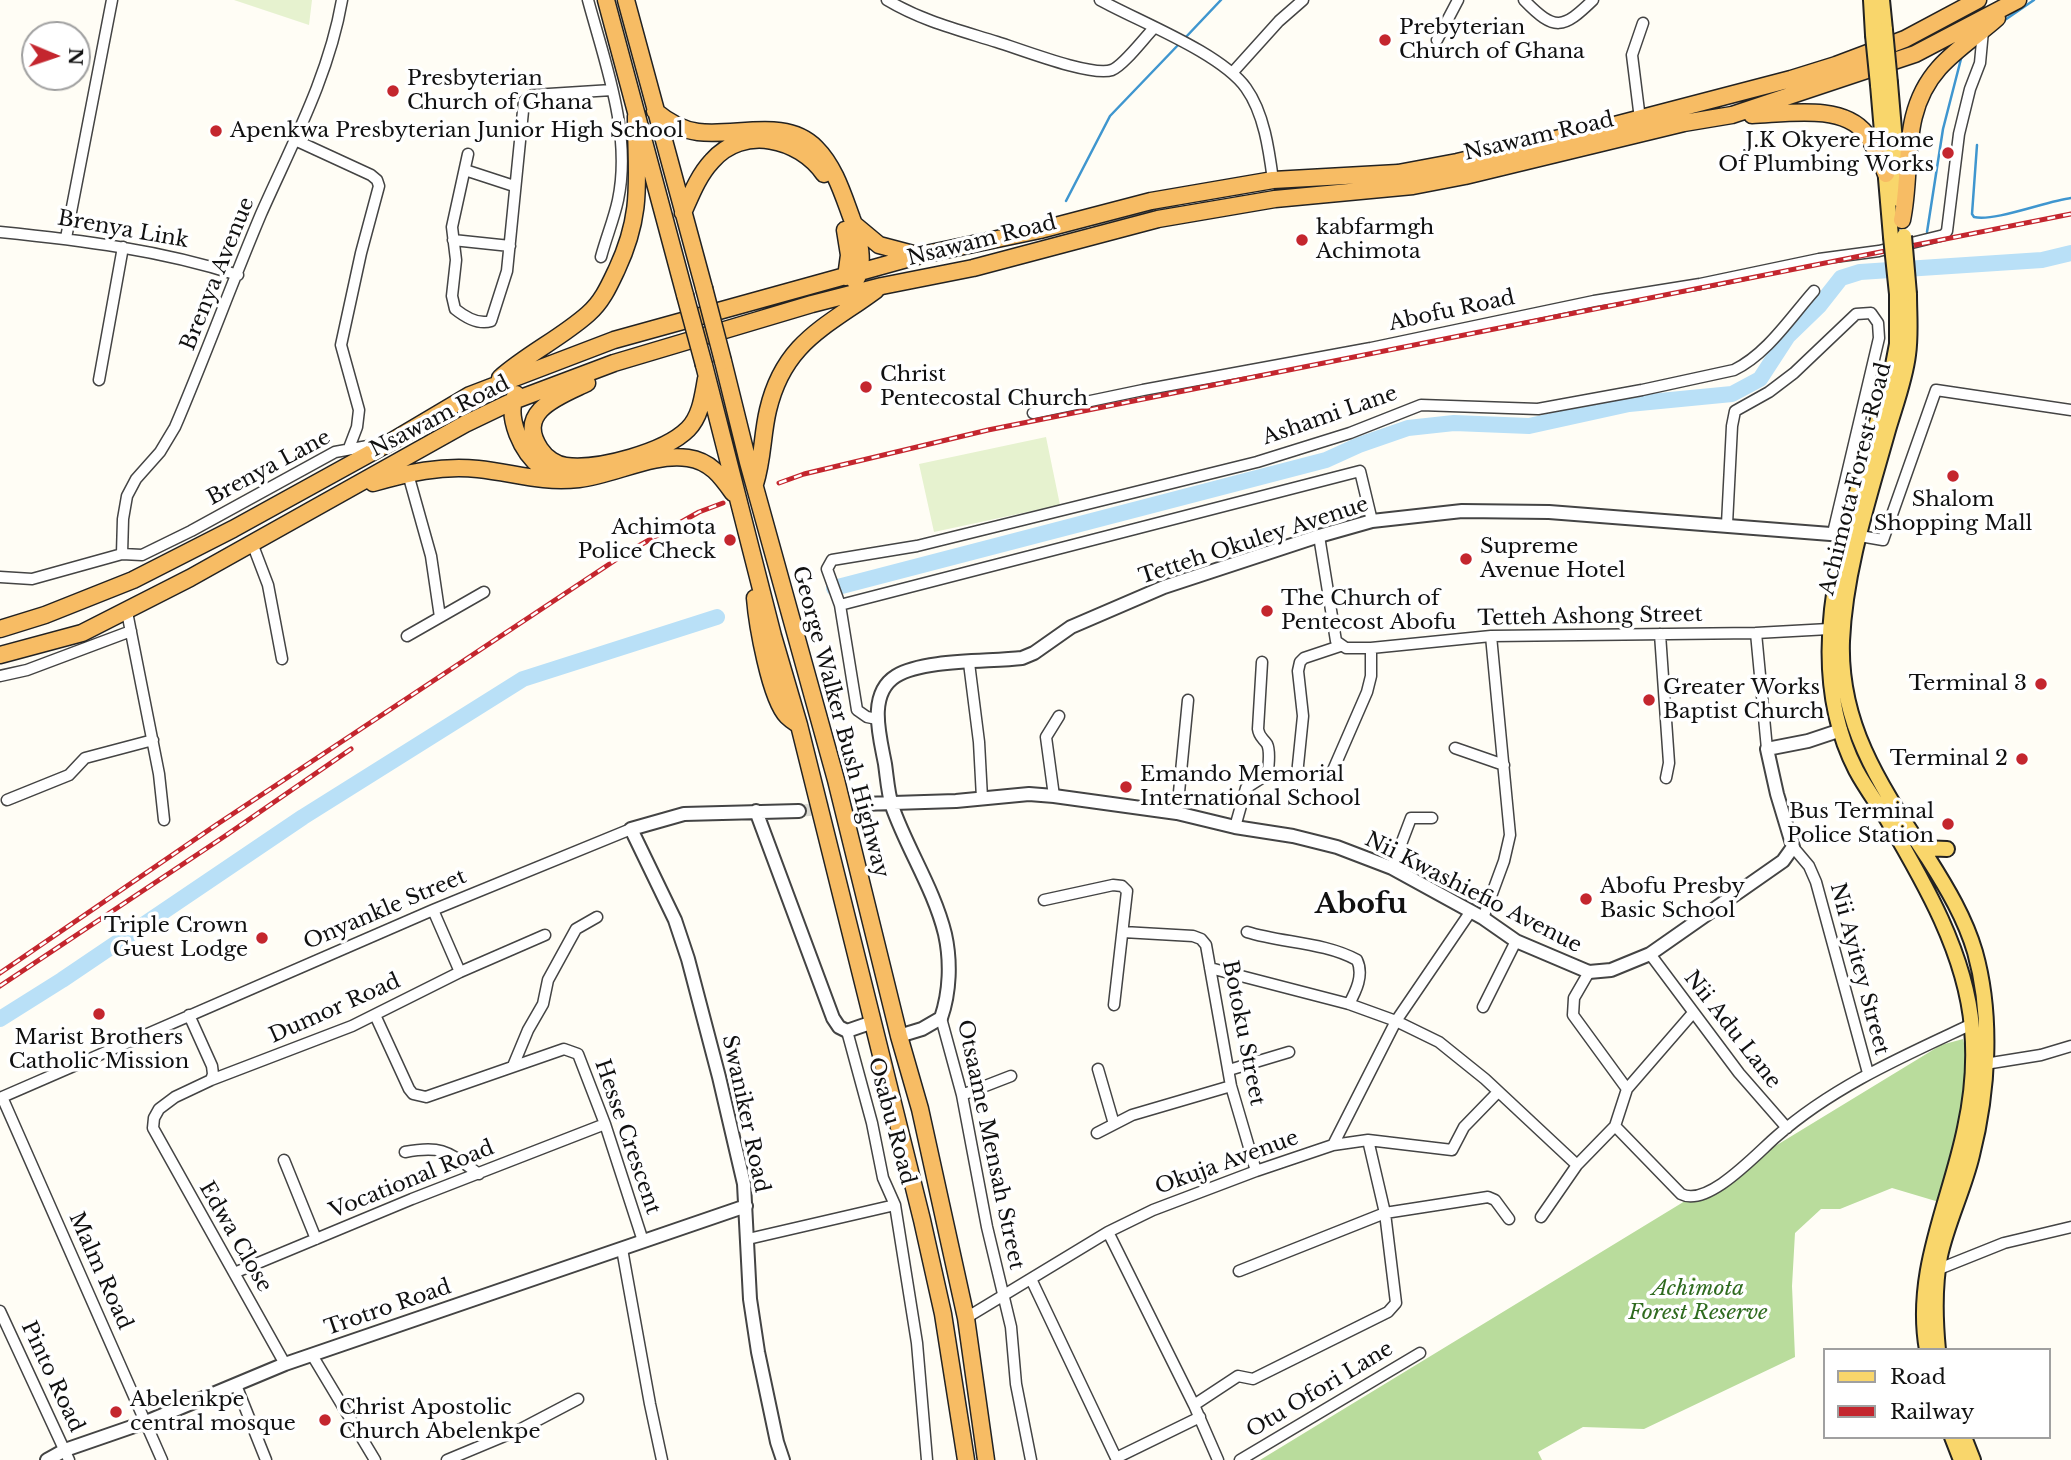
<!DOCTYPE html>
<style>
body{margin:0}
#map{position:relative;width:2071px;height:1460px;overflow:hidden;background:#fffdf5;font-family:"Libre Baskerville",serif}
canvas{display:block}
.legend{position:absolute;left:1823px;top:1348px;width:228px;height:91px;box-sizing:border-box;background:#fff;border:2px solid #a0a0a0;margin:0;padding:9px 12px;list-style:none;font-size:21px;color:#111}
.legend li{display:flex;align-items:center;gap:14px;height:35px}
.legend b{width:35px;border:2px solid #a0a0a0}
.north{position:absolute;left:21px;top:21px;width:70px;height:70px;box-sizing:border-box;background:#fff;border:2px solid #a0a0a0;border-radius:50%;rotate:92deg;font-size:19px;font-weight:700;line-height:28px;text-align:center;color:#111}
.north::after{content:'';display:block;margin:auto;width:24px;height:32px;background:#c4262e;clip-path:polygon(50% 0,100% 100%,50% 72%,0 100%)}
</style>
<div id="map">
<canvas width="2071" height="1460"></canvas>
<ul class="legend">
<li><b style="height:9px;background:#f9d66b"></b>Road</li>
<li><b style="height:9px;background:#c4262e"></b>Railway</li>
</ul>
<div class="north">N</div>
</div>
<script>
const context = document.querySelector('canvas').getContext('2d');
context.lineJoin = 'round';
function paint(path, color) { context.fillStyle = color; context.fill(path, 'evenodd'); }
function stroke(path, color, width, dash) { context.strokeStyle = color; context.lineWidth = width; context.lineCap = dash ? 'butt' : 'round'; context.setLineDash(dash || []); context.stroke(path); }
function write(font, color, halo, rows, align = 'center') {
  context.font = font + ' "Libre Baskerville",serif'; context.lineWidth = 7; context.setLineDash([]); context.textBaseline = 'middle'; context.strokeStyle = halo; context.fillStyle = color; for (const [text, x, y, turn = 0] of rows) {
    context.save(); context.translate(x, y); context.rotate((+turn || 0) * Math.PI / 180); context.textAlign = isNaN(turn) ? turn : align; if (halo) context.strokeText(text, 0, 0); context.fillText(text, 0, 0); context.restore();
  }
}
paint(new Path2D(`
 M1963 1039 1969 1064 1965 1108 1939 1202 1892 1188 1840 1209H1821L1795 1233 1792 1286 1795 1357 1644 1429 1583 1427 1538 1452 1542 1460H1260L1941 1045Z`), '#b9dc9c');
paint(new Path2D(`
 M234 0H312L309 25Z
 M1046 437 1060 505 934 532 919 464Z`), '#e6f2cf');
stroke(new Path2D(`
 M2002 22 2034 0
 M1185 38 1221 0
 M1977 145 1972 214 1974 217C1994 222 2047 201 2071 198
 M1066 201 1110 116 1180 43
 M1927 232 1943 129 1962 55`), '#3f96cf', 2.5);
stroke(new Path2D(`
 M834 588 1326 460 1359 445 1408 428 1454 423 1529 426 1629 404 1732 394 1760 379 1788 336 1819 306 1841 278 1860 272 2042 260 2071 253
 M0 1019 62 980 303 817 523 679 717 617`), '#b9e0f7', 16);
stroke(new Path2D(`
 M799 811 862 804`), '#dbdad3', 12, [12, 6]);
const minor = new Path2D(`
 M588 0C605 63 632 134 618 200 614 219 606 238 601 257
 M887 0C922 21 959 30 997 42 1020 49 1091 77 1112 70 1124 65 1144 38 1154 28
 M1100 0C1140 22 1221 53 1246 88 1264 113 1269 150 1273 180
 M1524 0C1555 32 1563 29 1593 0
 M1437 40 1458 0
 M1233 72 1279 21 1303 0
 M1640 119 1632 55 1643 23
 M295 140 371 175 377 180 379 186 361 253 341 345 359 410 357 427 349 448
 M468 154 452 227 456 260 452 296 455 309C465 317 479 325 491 321L507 271 524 101 533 95 612 90
 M465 170 514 186
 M0 232C80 240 160 250 238 275
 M66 238 112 0
 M453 240 510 246
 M99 380 123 247
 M1033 413 1143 390 1371 348 1594 301 1700 284 1819 259 1879 251 1944 235 1947 231 1959 134 1970 89 1980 63 1983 31
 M408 474 431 556 440 617
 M1727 524 1732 426 1735 411 1769 392 1794 373 1856 314 1871 313 1878 323 1879 338 1833 533
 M1319 536 1336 641 1346 648H1371L1491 636 1756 633 1829 629
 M1860 536 1883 540 1936 390 2071 410
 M252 543 268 585 282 659
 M122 554 123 519 127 496 136 479 160 452 175 427C205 357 231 285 261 214 292 144 329 76 342 0
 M0 577 32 579 122 554 142 555 191 531 335 452 379 444
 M840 605 1360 471 1372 521
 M127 612 159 774 164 820
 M1756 633 1767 749
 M1660 634 1669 763 1666 778
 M407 636 484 592
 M1262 662 1258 729C1259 737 1263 738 1267 744 1271 752 1268 765 1268 774
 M969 663 979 742 982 798
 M0 676 27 670 131 631
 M877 719 867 717 857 710 840 605 827 569 832 560 917 546 1257 462 1350 433 1421 405 1538 409 1642 390 1734 370C1767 354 1790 318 1814 291
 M1455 748 1504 765
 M1297 775 1303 716 1298 671 1300 662 1304 658 1340 646
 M1054 796 1046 737 1059 716
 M7 800 69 775 85 758 153 740
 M1177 813 1188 700
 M1235 827 1246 788 1268 774 1330 777 1367 692 1371 676V648
 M1793 847 1809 866 1816 882 1868 1073
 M1392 868 1411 818H1432
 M1044 900 1113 885 1122 886 1127 891 1114 1005
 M433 910 460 972
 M1483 918 1504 861 1510 835 1491 636
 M1123 932 1193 936 1201 939 1206 945 1231 1086 1256 1171
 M1247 932C1282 943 1324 942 1357 960 1364 975 1356 991 1349 1004
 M1650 954 1739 1073 1787 1128
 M1210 968 1349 1004 1396 1021 1439 1042 1485 1079 1577 1165
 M1589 972 1574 998 1573 1015 1627 1089
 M1483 1007 1516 941
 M189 1015 212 1066 213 1074 211 1080
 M375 1015 409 1089 413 1094 426 1097 564 1049 578 1054 605 1124 643 1241
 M941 1018 962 1095 987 1227 1011 1327 1016 1384 1031 1460
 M847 1031 872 1123 883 1178 895 1205 917 1343 927 1460
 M1985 1064 2041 1055 2071 1046
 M513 1066 528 1030 543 1004 548 980 576 929 597 917
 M1098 1069 1114 1124
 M1229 1070 1289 1052
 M962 1095 1011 1076
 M2 1097 162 1460
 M0 1098 433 910 631 829
 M1615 1126 1681 1194C1708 1208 1757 1153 1777 1136 1834 1086 1904 1056 1972 1024
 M1097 1133 1132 1115 1231 1086
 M1333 1145 1396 1021 1471 911
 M405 1152C443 1145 448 1152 479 1174
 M284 1160 316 1239
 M1541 1217 1577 1165 1615 1126 1627 1089 1692 1014
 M1108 1232 1194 1405 1218 1460
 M748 1239 895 1205
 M622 1249 650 1404 662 1460
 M1939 1269 2004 1243 2071 1227
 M1239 1271 1385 1213 1488 1197 1495 1200 1509 1219
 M234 1273 412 1199 605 1124
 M1031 1279 1117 1460
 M0 1311 69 1460
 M966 1318 1108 1232 1153 1210 1256 1171 1333 1145 1368 1140 1452 1150 1464 1127 1498 1092
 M312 1355 375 1460
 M285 1364 153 1128 154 1118 159 1109 175 1097 211 1080 352 1026 460 972 545 935
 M236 1385 266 1460
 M1194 1405 1238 1376 1253 1379 1388 1312 1396 1303 1385 1213 1368 1140
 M1116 1458 1200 1417
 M447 1460 519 1430 578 1399
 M1240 1460 1420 1353`);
const tertiary = new Path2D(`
 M862 804 956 801 1029 794 1054 796 1177 813 1235 827 1293 836 1337 847 1392 868 1483 918 1516 941 1589 972 1611 970 1650 954 1783 861 1793 847 1777 794 1767 749 1808 741 1841 730
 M756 811 833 1018 839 1027 847 1031 873 1022
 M899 1036 922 1029 941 1018C950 992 951 961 945 934 934 889 907 849 892 806 888 793 887 778 885 764 880 737 867 694 896 676 924 659 988 662 1022 658L1034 653 1071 627 1164 587 1319 536 1372 521 1462 511 1549 512 1856 536
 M47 1460 65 1450 146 1422 285 1364 746 1206
 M783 1460 777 1442 758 1352 750 1299 744 1184 719 1077 688 959 675 920 631 829 684 814 799 811`);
const primary = new Path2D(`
 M1871 0 1873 35
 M1882 0 1885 30
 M1890 83 1900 200
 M1878 85 1891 237
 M1897 294V344L1893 365C1862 491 1791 644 1856 770 1865 787 1877 803 1887 819 1924 882 1966 954 1972 1028 1975 1061 1972 1096 1965 1128 1950 1202 1913 1272 1927 1350
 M1909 294C1909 314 1911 335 1908 355 1905 380 1895 406 1888 430 1869 498 1845 570 1842 641 1839 727 1883 789 1928 858 1947 888 1965 918 1975 952 1993 1016 1988 1092 1972 1155 1964 1189 1947 1223 1940 1256 1934 1287 1935 1319 1938 1350
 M1922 848 1947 849
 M1952 1437 1961 1460
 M1964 1437 1973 1460`);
const trunk = new Path2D(`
 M606 0 685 295
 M626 0 704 288
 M655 111C667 121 682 130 698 132 736 137 786 117 816 148 835 167 843 195 852 219 859 236 866 266 855 281
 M1752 115C1785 114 1843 103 1866 134 1875 145 1880 161 1886 174
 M683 213C691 195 698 176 712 161 743 125 799 138 824 174
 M1902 220C1913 168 1899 113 1939 68 1956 49 1978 35 1997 18
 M855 225 879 245 917 255
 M845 230 849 255 846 277
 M723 361 748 462 836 780 899 1036 920 1109 966 1318 986 1460
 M704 365 773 636 799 725 922 1220 943 1314 966 1460
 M500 378C527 354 561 338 588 314 602 302 609 286 617 269 644 211 636 177 636 116
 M587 383C560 396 515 411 540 449 546 458 556 465 566 466 599 470 665 452 688 429 701 416 703 395 706 379
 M516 394C505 417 522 453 542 468 548 472 556 475 562 479
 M373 483C407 473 442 465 478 469 515 473 540 483 579 479 615 475 651 453 688 458 710 461 721 476 733 493
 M755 484C763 459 762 435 768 410 784 342 826 327 876 290
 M755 598C757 623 770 699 787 716 790 719 793 721 796 723
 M0 629 45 615 133 580 233 529 389 443 470 395 614 340 921 255 1040 230 1151 201 1273 180 1398 173 1457 162 1611 126 1791 79 1836 65 1905 39 1978 0
 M0 655 82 633 190 578 465 424 513 401 614 363 812 304 882 286 973 268 1158 219 1275 199 1413 186 1465 176 1684 123 1732 115 1915 54 2018 0`);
stroke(minor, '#444', 13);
stroke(tertiary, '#444', 16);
stroke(primary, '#222', 18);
stroke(trunk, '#222', 19);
stroke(minor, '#fff', 10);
stroke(tertiary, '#fff', 12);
stroke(primary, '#f9d66b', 14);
stroke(trunk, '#f7bc64', 16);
const rail = new Path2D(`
 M779 483 804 474 988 430 2071 214
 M0 973 216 825 626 553 699 512 723 503
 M0 986 225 836 351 749`);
stroke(rail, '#c4262e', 5);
stroke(rail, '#fff', 2.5, [8]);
const primaryBridge = new Path2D(`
 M1885 30 1890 83
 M1873 35 1878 85
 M1904 236 1909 294
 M1891 237 1897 294`);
const trunkBridge = new Path2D(`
 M704 288 723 361
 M685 295 704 365`);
stroke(primaryBridge, '#222', 18, []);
stroke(trunkBridge, '#222', 19, []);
stroke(primaryBridge, '#f9d66b', 14);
stroke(trunkBridge, '#f7bc64', 16);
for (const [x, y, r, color] of [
 [1385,40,7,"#c4262e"],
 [393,91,7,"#c4262e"],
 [216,131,7,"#c4262e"],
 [1948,153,7,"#c4262e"],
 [1302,240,7,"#c4262e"],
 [866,387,7,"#c4262e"],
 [1953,476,7,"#c4262e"],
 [730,540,7,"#c4262e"],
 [1466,559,7,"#c4262e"],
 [1267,611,7,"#c4262e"],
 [2041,684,7,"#c4262e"],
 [1649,700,7,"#c4262e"],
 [2022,759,7,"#c4262e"],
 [1126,787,7,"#c4262e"],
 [1948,824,7,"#c4262e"],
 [1586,899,7,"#c4262e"],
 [262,938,7,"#c4262e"],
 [99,1014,7,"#c4262e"],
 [116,1412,7,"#c4262e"],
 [325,1420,7,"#c4262e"]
]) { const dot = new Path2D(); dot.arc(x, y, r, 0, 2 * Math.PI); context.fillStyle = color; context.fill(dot); stroke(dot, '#fff', 2.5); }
write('21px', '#111', '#fff', [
 ["Prebyterian",1399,28],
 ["Church of Ghana",1399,52],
 ["Presbyterian",407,79],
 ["Church of Ghana",407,103],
 ["Apenkwa Presbyterian Junior High School",230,131],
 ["J.K Okyere Home",1934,141,"right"],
 ["Of Plumbing Works",1934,165,"right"],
 ["kabfarmgh",1316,228],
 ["Achimota",1316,252],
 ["Christ",880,375],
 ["Pentecostal Church",880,399],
 ["Shalom",1953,500,"center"],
 ["Shopping Mall",1953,524,"center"],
 ["Achimota",716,528,"right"],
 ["Police Check",716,552,"right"],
 ["Supreme",1480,547],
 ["Avenue Hotel",1480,571],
 ["The Church of",1281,599],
 ["Pentecost Abofu",1281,623],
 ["Terminal 3",2027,684,"right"],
 ["Greater Works",1663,688],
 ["Baptist Church",1663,712],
 ["Terminal 2",2008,759,"right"],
 ["Emando Memorial",1140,775],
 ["International School",1140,799],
 ["Bus Terminal",1934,812,"right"],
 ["Police Station",1934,836,"right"],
 ["Abofu Presby",1600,887],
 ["Basic School",1600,911],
 ["Triple Crown",248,926,"right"],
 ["Guest Lodge",248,950,"right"],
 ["Marist Brothers",99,1038,"center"],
 ["Catholic Mission",99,1062,"center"],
 ["Abelenkpe",130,1400],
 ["central mosque",130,1424],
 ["Christ Apostolic",339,1408],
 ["Church Abelenkpe",339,1432]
], 'left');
write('21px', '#111', '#fff', [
 ["Nsawam Road",1539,137,-13],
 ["Brenya Link",123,230,10],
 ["Nsawam Road",982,241,-14],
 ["Brenya Avenue",218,274,-68],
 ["Abofu Road",1452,311,-12],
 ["Ashami Lane",1330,416,-19],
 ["Nsawam Road",440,417,-27],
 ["Brenya Lane",269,468,-28],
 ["Achimota Forest Road",1856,479,-76],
 ["Tetteh Okuley Avenue",1254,541,-18],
 ["Tetteh Ashong Street",1590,617,-1],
 ["George Walker Bush Highway",840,722,75],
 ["Nii Kwashiefio Avenue",1473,893,27],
 ["Onyankle Street",385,910,-23],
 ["Nii Ayitey Street",1859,969,75],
 ["Dumor Road",335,1009,-24],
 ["Nii Adu Lane",1732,1030,52],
 ["Botoku Street",1243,1033,79],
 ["Swaniker Road",745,1114,78],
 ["Osabu Road",891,1121,75],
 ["Hesse Crescent",627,1137,71],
 ["Otsaame Mensah Street",990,1145,78],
 ["Okuja Avenue",1227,1163,-20],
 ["Vocational Road",412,1180,-22],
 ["Edwa Close",235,1237,60],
 ["Malm Road",100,1271,66],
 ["Trotro Road",388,1308,-19],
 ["Pinto Road",52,1377,65],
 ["Otu Ofori Lane",1320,1390,-31]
]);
write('italic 21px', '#2f6b1f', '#fff', [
 ["Achimota",1698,1289],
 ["Forest Reserve",1698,1313]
]);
write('bold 28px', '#111', '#fff', [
 ["Abofu",1361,905]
]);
</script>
